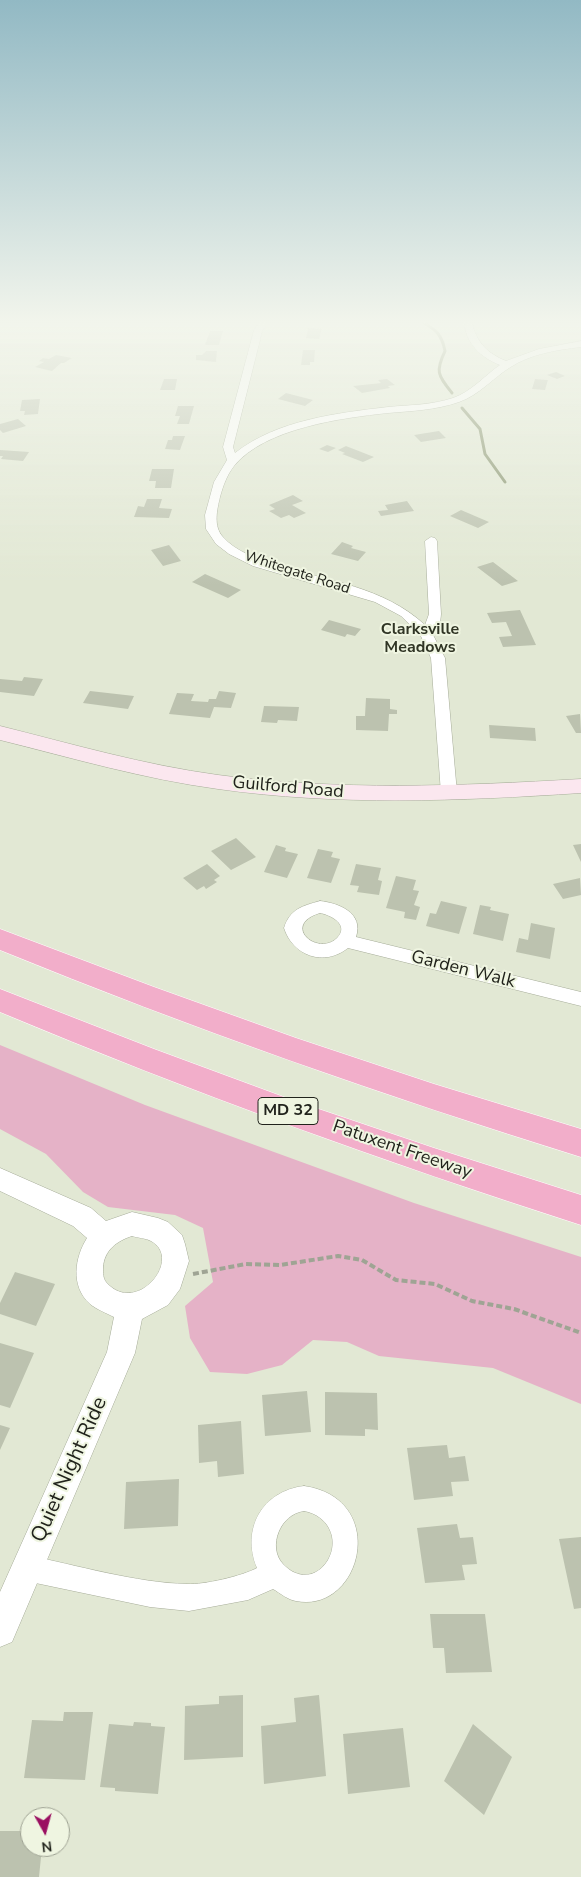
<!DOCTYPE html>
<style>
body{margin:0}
#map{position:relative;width:581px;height:1877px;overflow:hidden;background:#e2e8d4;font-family:"Nunito Sans",sans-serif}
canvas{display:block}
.north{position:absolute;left:20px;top:1807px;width:50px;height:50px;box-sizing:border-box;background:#eff5e1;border:1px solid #9da192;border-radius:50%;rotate:173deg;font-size:14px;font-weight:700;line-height:20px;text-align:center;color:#21231c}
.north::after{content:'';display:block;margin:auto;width:18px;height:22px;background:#9a0f61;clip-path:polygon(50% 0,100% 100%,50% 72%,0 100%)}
</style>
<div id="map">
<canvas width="581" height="1877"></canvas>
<div class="north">N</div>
</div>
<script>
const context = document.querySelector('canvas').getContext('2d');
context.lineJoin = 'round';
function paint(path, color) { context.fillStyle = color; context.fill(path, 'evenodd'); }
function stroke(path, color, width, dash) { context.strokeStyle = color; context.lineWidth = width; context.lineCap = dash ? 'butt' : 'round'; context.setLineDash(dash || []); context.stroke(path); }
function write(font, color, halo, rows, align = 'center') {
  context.font = font + ' "Nunito Sans",sans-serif'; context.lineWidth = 4; context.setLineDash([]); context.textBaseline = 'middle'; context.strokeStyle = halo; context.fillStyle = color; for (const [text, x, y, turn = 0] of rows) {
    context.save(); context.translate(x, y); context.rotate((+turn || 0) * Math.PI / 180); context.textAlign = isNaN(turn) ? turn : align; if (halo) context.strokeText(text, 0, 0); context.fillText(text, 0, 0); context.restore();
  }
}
paint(new Path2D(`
 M0 1045 145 1105 414 1203 581 1257V1404L493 1368 379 1356 347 1342 313 1340 282 1365 247 1374 210 1372 190 1338 185 1306 213 1282 203 1228 175 1215 108 1207 83 1192 46 1154 0 1129Z`), '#e5b2c7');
stroke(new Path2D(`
 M424 323C437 330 442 336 445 351 435 372 438 375 452 393
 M462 408 480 429 485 454 505 482`), '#86916c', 3);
paint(new Path2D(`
 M308 328 322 329 319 339 306 338Z
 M210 331H223L219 345H205Z
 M303 350H315L314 362H310V365H301Z
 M206 351H217L216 362 196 360V355H202Z
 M56 355 72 358 64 363H61L52 371 35 367 44 362 39 361 43 358 49 359Z
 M556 372 565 376 557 379 547 375Z
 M164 379H177L175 390H160Z
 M387 379 395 385 388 386 390 388 362 393 353 386 381 383 378 380Z
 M535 379 548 380 545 390 532 389Z
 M286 393 313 400 305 406 278 399Z
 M40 399 38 414 24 415 25 411H20L22 400Z
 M178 406H194L189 424H177L180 416H175Z
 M18 419 26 426 3 433 0 430V424Z
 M439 431 446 438 421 442 414 435Z
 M173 436H185L180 450 165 449 168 440H172Z
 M327 445 336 448 328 452 319 449Z
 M346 446 374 457 363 462 342 454 345 453 338 450Z
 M0 450 29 452 23 461 1 459 3 456H0Z
 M152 469H174L171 488H155L156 481H149Z
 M293 495 303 501 292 505 306 513 294 518 289 515 281 518 269 511 275 509 269 505Z
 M147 499H162L159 508 172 509 169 518 134 517 138 506 144 507Z
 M407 501 414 511 381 516 378 511 388 510 385 505Z
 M461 510 489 522 478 528 450 516Z
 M342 542 353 546 351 548 366 552 358 561 331 554Z
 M169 545 181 561 163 566 151 550Z
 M493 562 518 581 502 586 477 567Z
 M205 574 241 590 228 598 192 582Z
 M520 610 536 645 503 647 499 637 512 636 506 622 492 623 487 613Z
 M329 620 361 629 355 636 347 634 345 637 321 630Z
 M24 677 43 679 34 696 0 692V679L22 681Z
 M90 691 134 696 128 709 83 703Z
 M219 691 236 693 231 708 214 707 210 718 169 714 177 693 194 694 191 701 208 702 209 699H216Z
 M366 698 390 699V709L397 710V714H389L388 731 356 730V716H365Z
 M264 706 299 707 297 721 278 720 277 723 261 722Z
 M580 714 581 733H576L566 716Z
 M489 725 535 728 536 741 490 738Z
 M236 838 256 857 231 870 211 851Z
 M581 844V862L573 845Z
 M276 845 286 848 285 851 298 854 287 878 264 872Z
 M318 849 333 852 331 857 340 859 331 883 307 878Z
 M207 864 220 876 214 880 217 882 206 889 204 886 197 890 183 878Z
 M356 864 381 868 378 880 382 881 379 895 357 892 359 886 350 885Z
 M396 876 416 880 413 890 419 891 414 905 420 907 416 920 404 918 405 912 386 908Z
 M580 878 581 895 563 899 553 884Z
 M441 901 467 907 459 934 426 926 430 913 436 914Z
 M480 905 491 907 490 910 509 914 503 941 473 934Z
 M531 923 555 928 550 959 516 952 519 938 528 940Z
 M15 1272 55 1284 36 1326 0 1314V1303Z
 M0 1343 34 1353 10 1408 0 1405Z
 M307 1391 311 1432 265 1436 262 1395Z
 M325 1392 377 1393 378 1430 365 1429V1436L325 1435Z
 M241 1421 244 1474 218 1477 217 1461 199 1463 198 1425Z
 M0 1425 10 1428 0 1450Z
 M447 1445 449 1458 465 1456 469 1481 451 1482 453 1496 414 1500 407 1448Z
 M179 1479 178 1526 124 1529 126 1482Z
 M457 1524 460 1538 473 1537 477 1564 462 1565 465 1580 425 1583 417 1528Z
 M581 1537V1608L574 1609 559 1539Z
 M430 1614H485L492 1672 446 1673 444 1648H433Z
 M243 1695V1757L184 1760 185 1706 219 1704V1696Z
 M319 1695 326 1776 264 1784 261 1726 296 1722 294 1698Z
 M64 1712H93L85 1780 24 1778 32 1720 63 1721Z
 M134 1722 151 1723V1726L165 1727 158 1794 115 1791V1788L100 1787 109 1724 133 1726Z
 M473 1724 512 1757 484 1815 444 1781Z
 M403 1728 410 1787 348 1794 343 1734Z
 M0 1831H30V1847H42L39 1877H0Z`), '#bcc2af');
const minor = new Path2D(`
 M259 323H268L262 331 259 344 233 447 235 453C277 420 337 413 388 407 410 405 432 405 453 398 471 392 484 376 500 365 480 357 467 344 464 323H472C477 343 487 353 506 361L539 349 581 341V347C556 350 530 354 509 368 492 379 479 395 459 402 436 410 412 411 388 413 342 418 265 428 234 466 227 475 223 486 220 497 217 510 213 526 223 537 236 552 258 559 276 565 328 581 384 587 425 625L429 614 425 541 431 537 435 538 437 541 441 614 440 624 432 633 445 658 457 793 454 797 449 798 444 797 441 793 431 658 420 634 401 616 375 602 253 566 229 554 216 544 206 529 205 515 214 482 227 460 223 447 254 330Z
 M320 901C339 903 364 913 356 937L581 992V1006L348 948C324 967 293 956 284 928 290 909 302 906 320 901ZM320 913C331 915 350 925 337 938 318 957 280 925 320 913Z
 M304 1486C390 1498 362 1614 296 1601 288 1600 280 1593 273 1589L248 1600 189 1611 150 1607 26 1581 17 1577 13 1568 17 1559 26 1555C76 1565 137 1583 187 1584 204 1585 242 1576 257 1568 241 1529 262 1491 304 1486ZM304 1511C328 1515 340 1539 328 1560 317 1578 298 1580 283 1564 267 1547 280 1514 304 1511Z`);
const tertiary = new Path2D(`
 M0 1168 91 1208 106 1221 132 1212 158 1218 168 1222 182 1235 185 1244 189 1261 180 1289 168 1305 142 1319 135 1353 12 1642 0 1647V1592L107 1352 114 1317C106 1313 96 1309 90 1304 70 1286 75 1257 87 1238L73 1226 0 1191ZM132 1236C138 1238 146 1238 151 1241 184 1259 136 1317 106 1282 103 1278 103 1273 103 1268 104 1250 117 1241 132 1236Z`);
const secondary = new Path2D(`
 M0 726C72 744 144 765 218 775 338 791 460 786 581 779V793C460 801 338 806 218 789 144 779 72 758 0 740Z`);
const motorway = new Path2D(`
 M0 929 154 987 296 1038 434 1084 581 1129V1157C385 1096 191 1028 0 950Z
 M0 989 154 1049 292 1100 434 1148 581 1195V1225C385 1162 191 1092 0 1012Z`);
stroke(minor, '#a6ac99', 1);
stroke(tertiary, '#a6ac99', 1);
stroke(secondary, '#a6ac99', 1);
stroke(motorway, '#fff', 1);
stroke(new Path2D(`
 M193 1274 246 1264 280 1265 338 1256 362 1260 396 1280 435 1284 472 1301 514 1309 581 1333`), '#9fa494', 4, [6, 3]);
paint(minor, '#fff');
paint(tertiary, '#fff');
paint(secondary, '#fbe7ef');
paint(motorway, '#f2aeca');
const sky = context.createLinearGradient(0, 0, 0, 586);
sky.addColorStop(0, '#92b9c4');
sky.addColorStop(0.55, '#f2f5ec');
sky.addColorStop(1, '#f2f5ec00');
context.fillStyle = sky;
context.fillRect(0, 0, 581, 586);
write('15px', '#21231c', '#eff5e1', [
 ["Whitegate Road",297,573,18]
]);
write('bold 16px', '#303525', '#eff5e1', [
 ["Clarksville",420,630],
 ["Meadows",420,648]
]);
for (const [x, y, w] of [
 [288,1111,60]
]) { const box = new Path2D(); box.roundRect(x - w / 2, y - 13.5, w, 27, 4); context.fillStyle = '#eff5e1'; context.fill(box); stroke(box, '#21231c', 1); }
write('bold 16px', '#21231c', null, [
 ["MD 32",288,1111]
]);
write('18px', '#21231c', '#eff5e1', [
 ["Guilford Road",288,788,5],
 ["Garden Walk",463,970,14],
 ["Patuxent Freeway",402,1150,19]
]);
write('21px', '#21231c', '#eff5e1', [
 ["Quiet Night Ride",70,1470,-66]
]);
</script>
